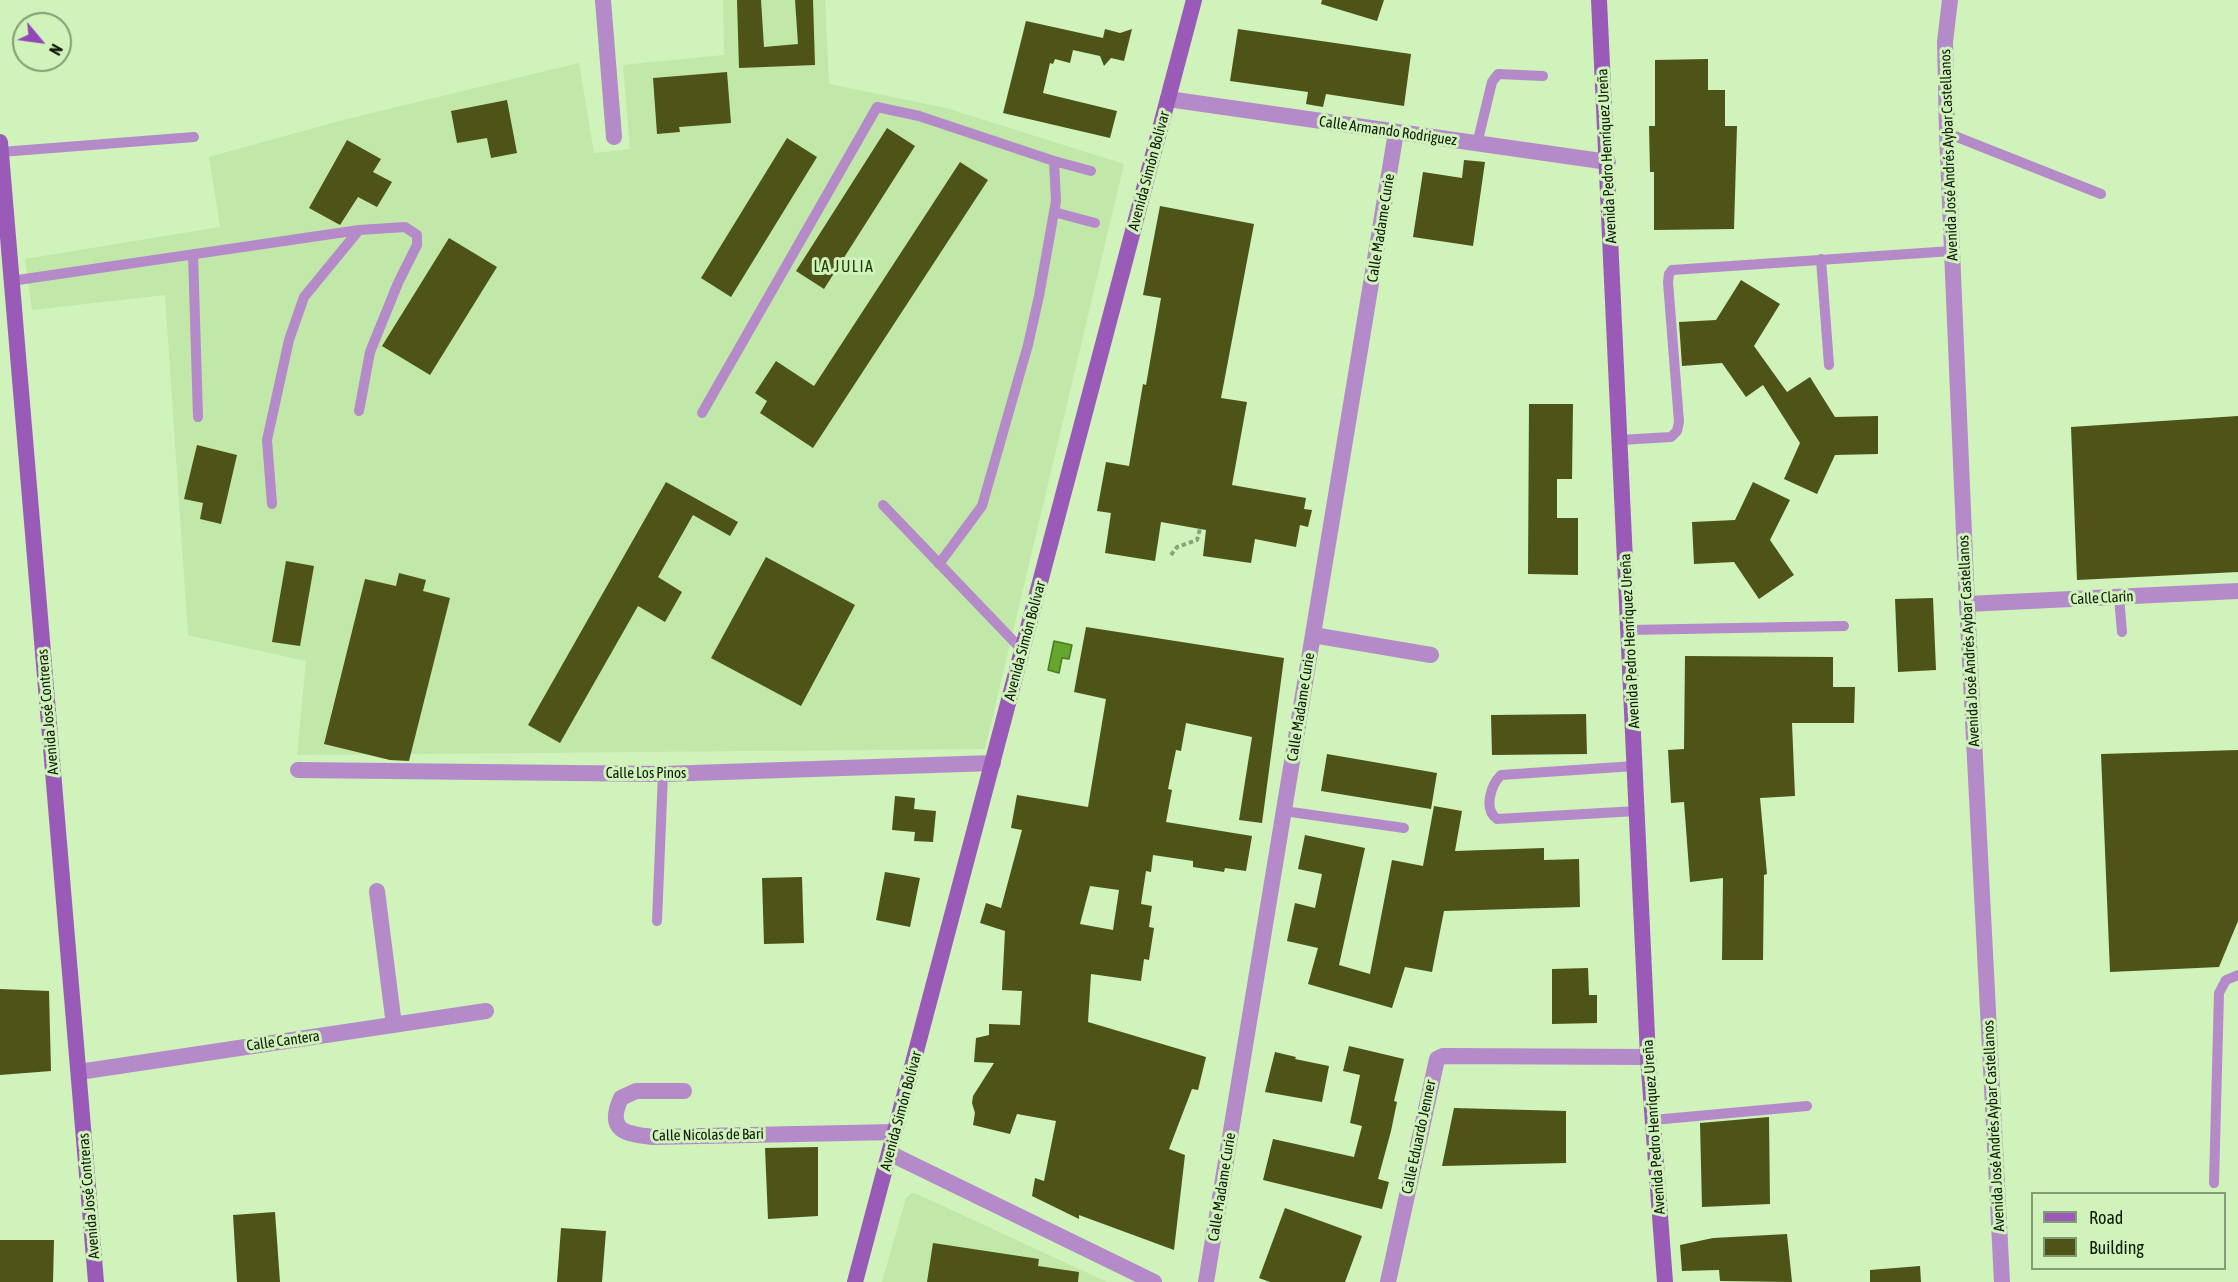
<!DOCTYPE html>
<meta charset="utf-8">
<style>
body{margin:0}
#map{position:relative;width:2238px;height:1282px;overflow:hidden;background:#d0f2bb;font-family:"Asap Condensed",sans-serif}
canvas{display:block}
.legend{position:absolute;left:2031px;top:1192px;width:195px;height:78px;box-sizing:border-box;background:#d0f2bb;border:2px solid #839c73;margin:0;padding:8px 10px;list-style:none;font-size:18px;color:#0f1a07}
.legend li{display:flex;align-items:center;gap:12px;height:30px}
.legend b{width:30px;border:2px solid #839c73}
.north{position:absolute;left:12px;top:12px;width:60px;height:60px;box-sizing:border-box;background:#d0f2bb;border:2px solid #839c73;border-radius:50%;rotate:119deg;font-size:16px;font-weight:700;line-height:24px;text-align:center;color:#0f1a07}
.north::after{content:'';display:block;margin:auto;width:21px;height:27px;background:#9446b7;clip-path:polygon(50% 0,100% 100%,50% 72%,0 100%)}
</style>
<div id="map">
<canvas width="2238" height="1282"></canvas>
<ul class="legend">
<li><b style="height:8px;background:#9a5ab8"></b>Road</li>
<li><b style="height:16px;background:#4e5317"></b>Building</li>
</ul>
<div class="north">N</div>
</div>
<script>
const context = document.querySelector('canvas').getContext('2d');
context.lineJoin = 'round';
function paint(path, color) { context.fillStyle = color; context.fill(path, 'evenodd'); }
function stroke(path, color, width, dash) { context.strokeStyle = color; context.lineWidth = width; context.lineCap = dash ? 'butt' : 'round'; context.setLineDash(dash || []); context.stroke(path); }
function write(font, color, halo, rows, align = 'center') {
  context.font = font + ' "Asap Condensed",sans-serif'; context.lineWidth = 6; context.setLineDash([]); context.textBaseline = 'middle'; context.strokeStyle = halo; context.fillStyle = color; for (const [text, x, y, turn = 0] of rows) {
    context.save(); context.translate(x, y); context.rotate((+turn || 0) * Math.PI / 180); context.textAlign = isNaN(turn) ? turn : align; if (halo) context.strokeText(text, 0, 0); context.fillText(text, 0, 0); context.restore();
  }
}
paint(new Path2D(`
 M723 0H825L829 84 946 108 1124 164 985 749 297 755 306 661 188 635 165 295 32 310 25 259 220 227 209 157 343 120 579 63 594 153 630 149 623 65 724 55Z
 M912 1193 917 1194 1107 1282H882L906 1198Z`), '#c1e7a9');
const water = new Path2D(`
 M1054 641 1072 645 1069 659 1062 658 1059 673 1048 670Z`);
paint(water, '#65a62e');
stroke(water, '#4b7c22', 1.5);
paint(new Path2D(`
 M737 0H761L764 47 798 44 795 0H813L815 65 739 68Z
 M1322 0H1384L1377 21 1321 4Z
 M1026 21 1103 38 1105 29 1120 33 1132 29 1124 61 1111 58 1104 66 1100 56 1073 50 1070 63 1055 59 1053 64 1050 63 1043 93 1117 111 1110 138 1003 113Z
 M1238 29 1411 54 1404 106 1326 94 1323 107 1306 104 1308 92 1230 81Z
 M1708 59V90H1725V126H1737L1734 229 1654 230V172H1650L1649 126H1655V60Z
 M727 72 731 123 679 127 680 132 657 134 653 78Z
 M507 100 517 153 491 158 487 138 457 143 451 111Z
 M887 128 915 146 824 289 796 271Z
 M787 138 817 157 731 297 701 278Z
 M347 140 381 159 373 172 392 182 377 207 358 197 340 225 309 208Z
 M1464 160 1485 162 1473 246 1413 237 1423 172 1462 178Z
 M960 162 988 180 813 448 760 413 767 401 755 393 776 361 814 386Z
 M1160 206 1254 224 1221 398 1247 402 1232 485 1306 498 1304 509 1312 510 1308 527 1300 525 1296 547 1255 539 1251 563 1203 556 1206 530 1161 522 1155 561 1105 553 1111 513 1097 511 1106 462 1129 466 1143 384 1146 385 1161 298 1143 295Z
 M449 238 497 267 430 375 382 346Z
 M1741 280 1780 304 1754 346 1787 392 1810 377 1835 417 1878 416V454L1835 455 1817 494 1784 479 1800 443 1763 385 1746 397 1722 363 1682 366 1679 322 1716 320Z
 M1529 404H1573L1572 479H1557V518H1578V575L1528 574Z
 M2238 416V572L2077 580 2071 427Z
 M197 445 237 455 221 524 200 519 203 503 184 499Z
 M666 482 738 522 730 536 693 515 658 577 682 592 665 622 638 606 560 743 528 725Z
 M1753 482 1790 500 1770 540 1794 575 1759 599 1734 562 1694 564 1692 522 1735 520Z
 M766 557 855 605 801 706 711 658Z
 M286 561 314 566 300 646 272 642Z
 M399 573 426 580 423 591 450 598 409 761 390 760 324 744 365 579 396 586Z
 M1933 598 1936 670 1898 672 1895 599Z
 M1086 627 1284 658 1262 823 1239 820 1252 737 1186 723 1181 751 1176 750 1168 789 1172 790 1166 822 1252 836 1246 871 1225 868 1224 872 1193 867V861L1153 855 1151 872 1146 871 1141 904 1152 906 1149 927 1154 928 1149 960 1144 959 1141 981 1091 974 1088 1022 1206 1057 1198 1090 1192 1089 1169 1149 1185 1155 1174 1250 1079 1215V1219L1032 1196 1035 1178 1044 1181 1056 1121 1017 1114 1010 1134 973 1125 975 1113 972 1103 973 1096 994 1063 974 1062 976 1038 989 1035V1024L1020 1025 1022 991 1002 990 1005 931 980 923 986 903 1001 908 1022 830 1011 828 1017 795 1088 807 1106 699 1074 692ZM1090 886 1119 890 1113 930 1080 924Z
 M1685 656 1833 657V687H1855L1854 723H1792L1795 796 1760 798 1767 874 1764 875 1763 960H1722L1723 878 1690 882 1684 802 1671 803 1668 750 1684 749Z
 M1586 714 1587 754 1492 755 1491 715Z
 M2238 750V921L2219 967 2110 972 2101 754Z
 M1327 754 1437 773 1431 809 1321 791Z
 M895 796 915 798 914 809 936 811 933 842 914 841 915 832 892 830Z
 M1434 806 1462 811 1455 851 1544 848V860L1579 859 1580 907 1444 911 1432 972 1405 967 1392 1008 1308 984 1318 948 1287 941 1295 903 1315 908 1322 874 1298 869 1305 835 1365 848 1339 965 1370 974 1392 860 1423 866Z
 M885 872 920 878 910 927 876 920Z
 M802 877 804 943 764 944 762 878Z
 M1588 968 1589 995H1597V1023L1552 1024V969Z
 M0 989 49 991 51 1071 0 1075Z
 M1349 1046 1404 1059 1394 1101 1397 1102 1391 1131 1378 1179 1389 1182 1382 1209 1263 1180 1273 1139 1354 1157 1362 1126 1350 1123 1360 1075 1343 1071Z
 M1275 1052 1296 1057 1295 1059 1329 1066 1322 1102 1265 1092Z
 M1454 1108 1566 1111V1163L1442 1166Z
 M1769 1117 1770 1204 1702 1207 1700 1123Z
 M818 1147V1216L768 1219 765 1148Z
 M1285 1208 1362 1236 1345 1282H1270L1259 1278Z
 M275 1212 280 1282H237L233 1215Z
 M561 1228 606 1231 602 1282H557Z
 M1787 1234 1792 1282 1720 1281 1719 1270 1682 1271 1680 1245 1713 1238Z
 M0 1240H54L53 1282H0Z
 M933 1243 1039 1259 1038 1266 1079 1272 1078 1282H927Z
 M1920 1266 1921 1282H1870V1270Z`), '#4e5317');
stroke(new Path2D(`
 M1171 555 1177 547 1197 540 1200 529`), '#8aa47a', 4, [4.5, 3]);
stroke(new Path2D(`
 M1947 133 2101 194
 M1477 144 1492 82 1498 74 1543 76
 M1 152 194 137
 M1054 161 1091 171
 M1054 212 1095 223
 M193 254 198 417
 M1821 259 1829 365
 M11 281 359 230 405 227 417 235V245L398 283 370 352 359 411
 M702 413 877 107 919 116 1054 161 1056 201 1039 296 1028 345 982 506 939 564
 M1620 440 1671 437 1677 431 1679 422 1668 282 1669 274 1672 270 1952 251
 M272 504 267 440 289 340 304 297 359 230
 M883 505 1023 651
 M2119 597 2122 632
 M1629 630 1844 626
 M1635 766 1501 775C1491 785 1483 809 1497 819L1637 811
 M1284 811 1404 828
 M657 921 663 774
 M1653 1120 1807 1106
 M2214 1183 2219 993 2226 980 2238 975`), '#b48ac9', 10);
stroke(new Path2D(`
 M603 0 614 137
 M1950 0 1945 42 1947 133 1967 604 2002 1282
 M1168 99 1608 162
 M1967 604 2238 591
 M1313 635 1431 655
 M298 770 663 774 993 763
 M377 891 394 1025
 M79 1072 486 1011
 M684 1091H636L621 1098C606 1131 625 1134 653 1137L895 1132
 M889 1153 1154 1282
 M1206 1282 1396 132
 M1388 1282 1437 1059 1443 1056 1648 1057`), '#b48ac9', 16);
stroke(new Path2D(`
 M1599 0 1648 1057 1665 1282
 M0 142 96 1282
 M855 1282 1194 0`), '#9a5ab8', 16);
write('15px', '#0f1a07', '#d0f2bb', [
 ["Calle Armando Rodriguez",1388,131,8],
 ["Avenida José Andrés Aybar Castellanos",1949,155,-92],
 ["Avenida Pedro Henríquez Ureña",1607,156,-93],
 ["Avenida Simón Bolívar",1149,171,-75],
 ["Calle Madame Curie",1381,228,-81],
 ["Calle Clarín",2102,598,-3],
 ["Avenida Simón Bolívar",1025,641,-75],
 ["Avenida Pedro Henríquez Ureña",1630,641,-93],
 ["Avenida José Andrés Aybar Castellanos",1969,641,-93],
 ["Calle Madame Curie",1301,707,-81],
 ["Avenida José Contreras",48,712,-95],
 ["Calle Los Pinos",646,773],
 ["Calle Cantera",283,1041,-8],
 ["Avenida Simón Bolívar",901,1111,-75],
 ["Avenida José Andrés Aybar Castellanos",1994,1126,-93],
 ["Avenida Pedro Henríquez Ureña",1654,1127,-94],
 ["Calle Nicolas de Bari",708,1135,-1],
 ["Calle Eduardo Jenner",1419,1137,-78],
 ["Calle Madame Curie",1222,1187,-81],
 ["Avenida José Contreras",89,1196,-95]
]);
context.letterSpacing = '1.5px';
write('16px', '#203b09', '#d0f2bb', [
 ["LA JULIA",844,267]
]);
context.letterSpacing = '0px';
</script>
